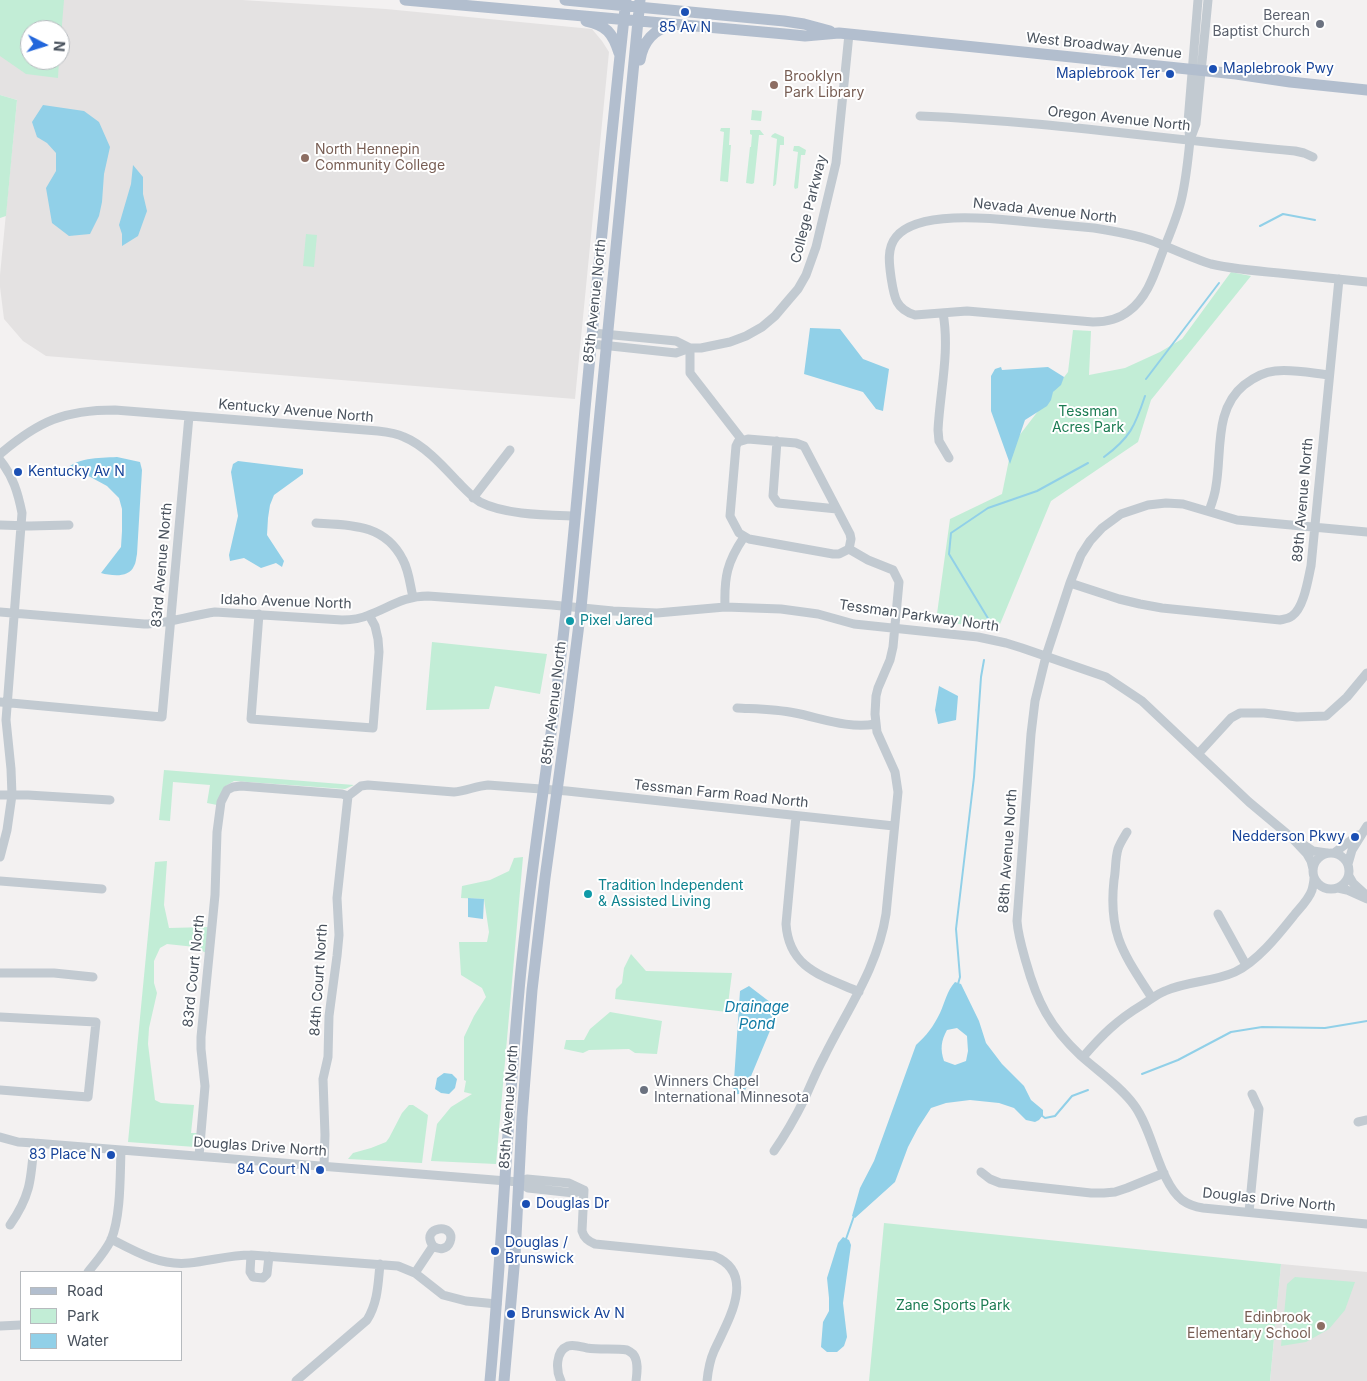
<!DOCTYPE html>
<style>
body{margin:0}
#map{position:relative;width:1367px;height:1381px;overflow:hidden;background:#f3f1f1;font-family:Inter,sans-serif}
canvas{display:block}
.legend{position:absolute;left:20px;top:1271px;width:162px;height:90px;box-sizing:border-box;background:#fff;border:1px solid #b6babe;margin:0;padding:6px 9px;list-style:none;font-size:15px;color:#49525d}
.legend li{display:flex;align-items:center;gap:10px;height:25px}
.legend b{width:25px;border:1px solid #b6babe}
.north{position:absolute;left:20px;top:20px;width:50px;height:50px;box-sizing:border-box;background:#fff;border:1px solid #b6babe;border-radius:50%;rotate:95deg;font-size:14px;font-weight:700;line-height:20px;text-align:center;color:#49525d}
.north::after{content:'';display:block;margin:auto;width:18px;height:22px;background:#2266db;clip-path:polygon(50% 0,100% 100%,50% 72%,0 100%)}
</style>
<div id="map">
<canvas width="1367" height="1381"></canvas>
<ul class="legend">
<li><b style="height:6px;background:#b2bece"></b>Road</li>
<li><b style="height:14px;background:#c2edd6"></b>Park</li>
<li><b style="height:14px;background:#91d0e8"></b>Water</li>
</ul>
<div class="north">N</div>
</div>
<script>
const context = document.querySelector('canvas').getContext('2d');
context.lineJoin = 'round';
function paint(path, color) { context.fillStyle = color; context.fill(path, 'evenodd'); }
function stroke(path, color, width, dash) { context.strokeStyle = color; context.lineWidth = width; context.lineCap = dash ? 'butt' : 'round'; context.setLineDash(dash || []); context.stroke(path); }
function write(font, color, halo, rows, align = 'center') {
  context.font = font + ' Inter,sans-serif'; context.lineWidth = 4; context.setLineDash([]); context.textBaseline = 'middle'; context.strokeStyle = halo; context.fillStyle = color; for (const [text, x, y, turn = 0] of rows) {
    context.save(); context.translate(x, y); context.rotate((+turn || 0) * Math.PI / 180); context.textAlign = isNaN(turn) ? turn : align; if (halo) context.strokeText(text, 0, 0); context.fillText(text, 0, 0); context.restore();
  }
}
paint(new Path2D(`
 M0 0H242L386 9 592 29 602 41 609 52 575 399 46 356 23 341 4 319 0 287V275L17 100 0 95ZM30 30H60V60H30Z
 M1281 1264 1367 1272V1381H1270Z`), '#e4e2e2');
paint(new Path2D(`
 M0 0H64L60 49V30H30V60H59L58 78 26 74 0 56Z
 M0 95 17 100 6 216 0 218Z
 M752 110 762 111 761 121 751 120Z
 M721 128H730L729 145H731L728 182 720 181 724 132 720 131Z
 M750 130H760L764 135H759L754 183 752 184 746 183 750 147H751L752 135 750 134Z
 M775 133 784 137V145H780L776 184 774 186H773L777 139 771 137 772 135Z
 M794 146H799L806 150 805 155H801L798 188 795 189 794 187 798 152 793 151Z
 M306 234 317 235 314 267 303 266Z
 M1231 272 1251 276 1151 400 1138 442 1051 501 998 629 936 621 950 519 1002 494 1012 445 1068 372 1073 330 1091 331 1089 375 1125 368 1160 352 1182 339Z
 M432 642 547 654 540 694 495 686 489 709 426 710Z
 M164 770 354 785 345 789 234 781 224 787 217 805 207 803 210 785 173 782 170 821 159 820Z
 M523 857 496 1164 431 1161 437 1124 451 1107 472 1094 464 1092 466 1081 464 1080V1037L474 1016 486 997 482 988 461 975 459 942H487L489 932 484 899 461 898 462 886 490 880 509 871 514 858Z
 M167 861 164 905 169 928 208 927 206 953 195 947 167 944 160 948 154 961V983L157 993 149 1028 148 1044 155 1100 161 1103 194 1105 191 1133H197L195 1147 128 1142 155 862Z
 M631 954 646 971 732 973 727 1012 615 999 616 989 622 983 624 968Z
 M610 1012 662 1021 657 1054 635 1053 629 1049 589 1050 583 1053 564 1049 566 1040H584L590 1029Z
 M409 1105H413L428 1115 422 1163 348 1159 353 1153 371 1148 386 1142 389 1138 402 1113Z
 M884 1223 1281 1264 1270 1381H869Z
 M1295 1277 1355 1282 1345 1310 1329 1329 1306 1342 1281 1346 1287 1284Z`), '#c2edd6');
paint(new Path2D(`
 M43 105 84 111 99 122 110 147 104 174 102 202 99 216 90 234 69 236 52 223 46 188 56 171V153L47 143 37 137 32 122Z
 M133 165 143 177V194L147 211 138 236 122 246V234L119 225 131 184Z
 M810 328 840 329 863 359 889 369 883 411 876 409 863 392 804 374Z
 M1001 367 1002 370 1048 367 1064 377 1061 385 1053 392 1051 400 1047 406 1025 420 1010 464 991 411V376L995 369Z
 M117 457 140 462 142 470 137 554C136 558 136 563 134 566 129 578 112 576 101 573L121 547 122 531V509L119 498 107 486 83 473 63 472C76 457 98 458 117 457Z
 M238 461 303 469V474L274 495 270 505 268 518 267 535 284 561 282 567 276 563 261 568 244 558 230 561 229 555 238 516 231 472 233 464Z
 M939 686 958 696 956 720 938 724 935 710Z
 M468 898 484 899 483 919 468 917Z
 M955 982 961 984 979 1021 986 1043 1002 1064 1024 1086 1031 1100 1043 1110V1115L1039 1120 1035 1122 1026 1120 1014 1108 999 1103 970 1100 946 1103 931 1108 918 1128 908 1147 895 1182 855 1218 852 1216 860 1188 874 1161 916 1045C927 1035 933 1027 940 1013 945 1002 947 991 955 982ZM957 1028 967 1036 968 1051 966 1061 955 1065 944 1061C940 1049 941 1041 947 1030Z
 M749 986 779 1009 744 1093 733 1095 740 991Z
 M444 1073 452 1074 457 1079 455 1088 449 1094 441 1093 435 1089 437 1078Z
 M843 1237 849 1240 851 1245 843 1303 847 1337 844 1346 837 1352H827L821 1347 823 1322 829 1311V1298L827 1278 838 1243Z`), '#91d0e8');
stroke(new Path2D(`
 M1260 226 1283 214 1315 220
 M1146 379 1219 283
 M1104 457C1130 438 1135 426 1145 396
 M988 625 989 620 949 554 951 533 988 508 1037 491 1088 463
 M958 984 960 977 956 929 974 777 981 677 984 660
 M1142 1074 1178 1060 1231 1032 1262 1027 1325 1028 1367 1021
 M1041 1115 1045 1118 1055 1116 1072 1096 1088 1090
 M846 1239 854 1216`), '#91d0e8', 2);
stroke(new Path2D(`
 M1198 0 1188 122 1190 140 1196 124 1208 0
 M920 116C1045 121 1170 140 1295 151L1304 153 1313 157
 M1190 140C1188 160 1186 181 1181 201 1176 221 1167 240 1160 259 1153 278 1146 298 1129 311 1119 319 1106 322 1093 322L967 311 915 315C895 309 894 296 891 277 889 263 887 248 896 237 919 209 997 219 1029 222 1051 224 1072 226 1094 228 1113 231 1132 234 1150 240 1169 247 1191 258 1211 264 1233 269 1256 271 1279 273 1308 276 1338 279 1367 282
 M943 313C950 352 940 391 938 430L939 441 949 458
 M593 333 676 341 690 348
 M592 344 676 353 690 348H701L730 342 746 336 762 327 775 316 786 303 798 289 806 275 816 247 836 163 849 34
 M690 348V373L742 440
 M748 439 796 443 804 446 850 534 851 539 849 549 839 554H833L749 539 739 533 730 516 736 446 738 442Z
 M777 441 773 496 778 503 837 509
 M0 454C39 421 64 410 115 410L378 431C387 432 396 433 404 437 424 445 443 466 457 481 465 489 471 496 480 502 505 515 547 515 575 516
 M0 460C13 476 18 493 22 513L6 720 11 769 12 795 7 830 0 857
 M473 498 510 450
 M1209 511C1212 503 1215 495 1216 486 1222 452 1214 409 1244 385 1253 378 1264 372 1275 371 1293 369 1311 373 1329 375
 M316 523C351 525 385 524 403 560 409 571 410 585 413 597
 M0 525 30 526 69 525
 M1367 532 1237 520 1183 504 1166 503 1148 505 1121 514 1102 528 1090 541 1081 555 1070 583 1046 656 1035 701 1031 734 1017 921C1018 935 1022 948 1026 962 1037 1002 1050 1027 1081 1056 1099 1072 1120 1086 1134 1105 1153 1130 1159 1182 1182 1200 1189 1205 1196 1207 1203 1208L1367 1224
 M1070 583 1119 599 1140 604 1162 608 1280 620C1285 619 1288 619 1292 616 1304 608 1308 579 1311 566L1339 279
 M725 607C724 577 727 562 744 537
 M0 612 144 624C168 624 192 615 215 612L342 620C351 620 360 619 369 615 390 607 404 596 428 596L552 605 613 611 657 613 725 607 781 609 818 614 854 624 978 637 1006 643 1022 648 1106 677 1142 701 1249 802 1292 838 1307 854 1311 861 1313 869
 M259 614 251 719 373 728 379 652 378 639 375 626 369 615
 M0 702 162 717 189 416
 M737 708C756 709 776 709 795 713 821 718 849 729 875 724
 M1198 754 1231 718 1240 713H1264L1297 717 1326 716 1347 697 1367 673
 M0 795H28L110 800
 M796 816 786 924C789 969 823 976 859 992
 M1127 832C1124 837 1120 843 1118 849 1115 859 1116 870 1114 880 1108 935 1124 954 1152 998
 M1301 843 1313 851 1327 853
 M1313 871a18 18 0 1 1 36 0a18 18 0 1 1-36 0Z
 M1334 853 1358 835
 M1348 864 1352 850 1367 826
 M1349 876 1353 883 1365 894
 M0 881 102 889
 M1338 888 1347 890 1367 899
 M1218 914 1246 965
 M0 973H54L93 977
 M0 1017 96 1022 88 1097 0 1090
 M1083 1057C1102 1035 1117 1020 1142 1005 1150 1000 1157 994 1165 991 1187 981 1213 982 1235 972 1258 961 1279 934 1295 914 1301 907 1309 899 1312 890 1313 886 1314 882 1314 878
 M1358 1122 1367 1120
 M0 1137 18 1142 34 1143 519 1182 527 1179 569 1183 584 1190
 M774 1151C786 1134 796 1116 805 1098 811 1084 817 1070 824 1057 847 1010 878 967 886 914L898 792 895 772 877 732 875 714 876 696 878 688 890 660 893 647 899 582 893 570 868 560 849 549
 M199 1156 205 1086 201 1049V1037L215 895 217 832 221 802 227 790 233 787 241 786 342 794 348 796 361 786 368 785 454 792C466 791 476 786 488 785L567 791 894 826
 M324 1166 325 1135 323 1079 328 1057 329 1016 337 956 339 935 337 898 348 796
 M981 1172 990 1179 1000 1183 1091 1193H1104L1115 1192 1127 1188 1164 1173
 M519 1182 528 1188 574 1193 584 1190
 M584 1190 582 1231C584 1238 588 1241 595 1244L714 1256C758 1274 727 1322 714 1351 710 1360 708 1371 707 1381
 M1249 1212 1259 1109 1252 1094
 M10 1225C31 1195 31 1179 34 1143
 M111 1239C136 1252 160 1266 189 1263 210 1261 230 1255 251 1255L398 1266 415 1273 443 1295 466 1301 497 1304
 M251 1255 250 1272 253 1277 263 1278 267 1274 269 1256
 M88 1272C96 1262 105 1252 111 1240 121 1216 120 1176 121 1150
 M415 1273 433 1246C439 1250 447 1250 450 1242 457 1222 419 1226 433 1246
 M0 1326 21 1325
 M296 1381 367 1320C378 1302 378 1284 380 1264
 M561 1381C556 1371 555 1351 568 1346 574 1344 582 1347 587 1348 600 1350 615 1348 627 1350 629 1351 631 1352 633 1354 639 1361 637 1373 636 1381`), '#c2cad1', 9);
stroke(new Path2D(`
 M405 0 785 34 805 36 839 33 849 34 1236 74 1290 82 1367 90
 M565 0 784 21 804 24 830 31
 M586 21C606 25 613 33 619 53
 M640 60C643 42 654 28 672 26
 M490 1381C502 1251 507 1121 519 991 530 864 553 738 566 611 573 544 579 477 585 409 598 273 611 136 626 0
 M504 1381 515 1256 522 1117 532 990 545 878 568 711 581 608 640 0`), '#b2bece', 11);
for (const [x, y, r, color] of [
 [685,12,5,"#1a4fb4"],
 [1320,24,5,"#6b7280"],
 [1213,69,5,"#1a4fb4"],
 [1170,74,5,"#1a4fb4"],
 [774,85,5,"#8d6e63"],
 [305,158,5,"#8d6e63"],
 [18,472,5,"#1a4fb4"],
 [570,621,5,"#0f9aa8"],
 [1355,837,5,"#1a4fb4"],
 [588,894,5,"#0f9aa8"],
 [644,1090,5,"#6b7280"],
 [111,1155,5,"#1a4fb4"],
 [320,1170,5,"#1a4fb4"],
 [526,1204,5,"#1a4fb4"],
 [495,1251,5,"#1a4fb4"],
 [511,1314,5,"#1a4fb4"],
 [1321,1326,5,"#8d6e63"]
]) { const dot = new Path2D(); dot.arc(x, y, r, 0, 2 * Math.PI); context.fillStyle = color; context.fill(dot); stroke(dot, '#fff', 2); }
write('14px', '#5b616d', '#fff', [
 ["Berean",1310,16],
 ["Baptist Church",1310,32],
 ["Winners Chapel",654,1082,"left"],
 ["International Minnesota",654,1098,"left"]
], 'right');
write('14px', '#164399', '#fff', [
 ["85 Av N",685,28,"center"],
 ["Maplebrook Pwy",1223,69],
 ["Maplebrook Ter",1160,74,"right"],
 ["Kentucky Av N",28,472],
 ["Nedderson Pkwy",1345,837,"right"],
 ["83 Place N",101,1155,"right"],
 ["84 Court N",310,1170,"right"],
 ["Douglas Dr",536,1204],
 ["Douglas /",505,1243],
 ["Brunswick",505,1259],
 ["Brunswick Av N",521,1314]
], 'left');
write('14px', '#49525d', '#fff', [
 ["West Broadway Avenue",1104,46,6],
 ["Oregon Avenue North",1119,119,6],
 ["College Parkway",809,209,-76],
 ["Nevada Avenue North",1045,211,6],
 ["85th Avenue North",595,301,-84],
 ["Kentucky Avenue North",296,411,5],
 ["89th Avenue North",1303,500,-85],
 ["83rd Avenue North",162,565,-85],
 ["Idaho Avenue North",286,602,2],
 ["Tessman Parkway North",919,616,8],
 ["85th Avenue North",554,703,-83],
 ["Tessman Farm Road North",721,794,6],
 ["88th Avenue North",1008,851,-86],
 ["83rd Court North",194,971,-84],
 ["84th Court North",319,980,-86],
 ["85th Avenue North",509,1107,-86],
 ["Douglas Drive North",260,1147,4],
 ["Douglas Drive North",1269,1200,6]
]);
write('14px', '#785e54', '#fff', [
 ["Brooklyn",784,77],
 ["Park Library",784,93],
 ["North Hennepin",315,150],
 ["Community College",315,166],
 ["Edinbrook",1311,1318,"right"],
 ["Elementary School",1311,1334,"right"]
], 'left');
write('14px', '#1c7c53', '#fff', [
 ["Tessman",1088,412],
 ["Acres Park",1088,428],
 ["Zane Sports Park",953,1306]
]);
write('14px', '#0d838f', '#fff', [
 ["Pixel Jared",580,621],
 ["Tradition Independent",598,886],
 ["& Assisted Living",598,902]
], 'left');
write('italic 15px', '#137da6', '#fff', [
 ["Drainage",757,1007],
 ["Pond",757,1024]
]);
</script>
